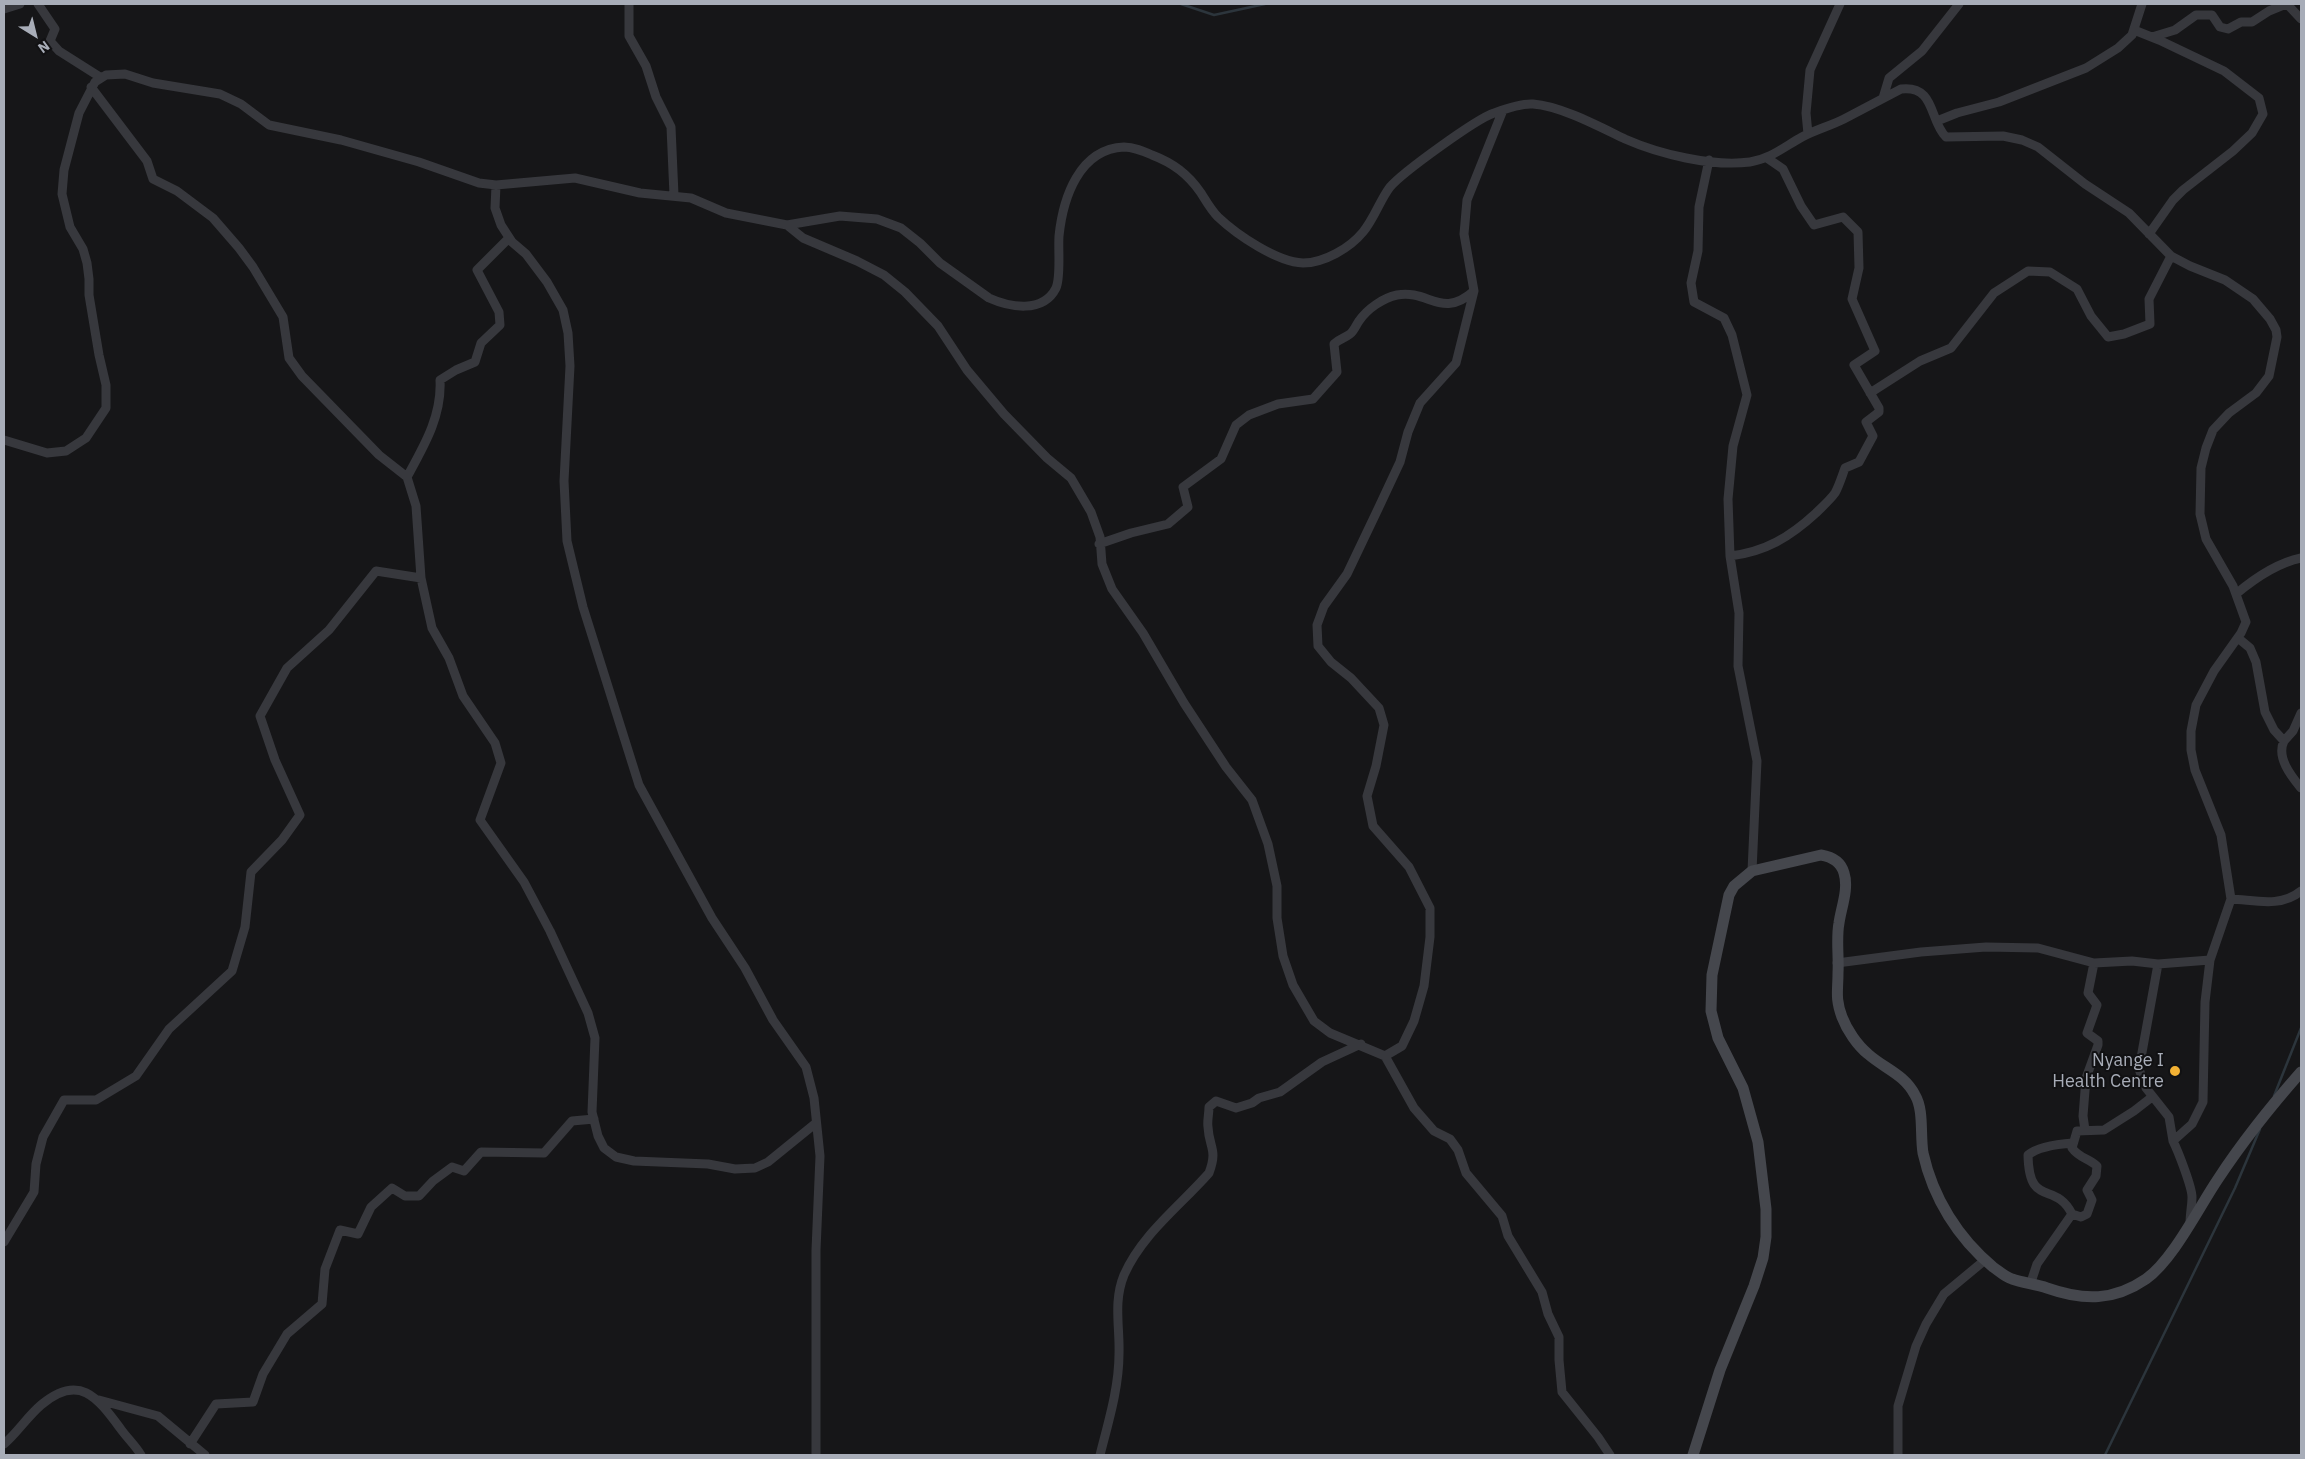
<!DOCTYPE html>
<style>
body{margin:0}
#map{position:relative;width:2305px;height:1459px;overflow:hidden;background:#161618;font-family:"IBM Plex Sans",sans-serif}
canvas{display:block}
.frame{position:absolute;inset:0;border:5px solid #a8adb8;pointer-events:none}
.north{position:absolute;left:10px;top:10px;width:50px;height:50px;-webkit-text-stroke:4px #111113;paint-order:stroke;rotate:144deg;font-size:14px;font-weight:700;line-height:20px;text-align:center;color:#a8adb8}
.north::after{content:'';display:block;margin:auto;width:18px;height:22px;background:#a8adb8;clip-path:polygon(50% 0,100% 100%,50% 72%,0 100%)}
</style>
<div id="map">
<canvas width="2305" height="1459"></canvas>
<div class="frame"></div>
<div class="north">N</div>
</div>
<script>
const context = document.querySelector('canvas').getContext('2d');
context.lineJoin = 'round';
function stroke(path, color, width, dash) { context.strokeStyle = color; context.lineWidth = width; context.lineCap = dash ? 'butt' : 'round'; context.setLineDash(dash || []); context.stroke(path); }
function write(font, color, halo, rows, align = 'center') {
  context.font = font + ' "IBM Plex Sans",sans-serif'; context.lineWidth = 4; context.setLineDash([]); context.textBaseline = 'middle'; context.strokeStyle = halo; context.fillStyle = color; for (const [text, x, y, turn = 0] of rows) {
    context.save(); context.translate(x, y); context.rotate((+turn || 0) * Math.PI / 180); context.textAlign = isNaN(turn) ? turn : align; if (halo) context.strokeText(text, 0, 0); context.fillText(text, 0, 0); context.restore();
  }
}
stroke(new Path2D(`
 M1181 4 1214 15 1265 4
 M2274 1096 2301 1028
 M2105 1455 2235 1188 2260 1129`), '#2c353c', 2.5);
stroke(new Path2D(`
 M38 4 55 29 50 41 59 51 100 77
 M629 4V36L646 66 656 97 671 127 674 195
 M2287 4 2301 19
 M4 9 20 4
 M2134 30 2159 40 2224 71 2259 98 2263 114 2252 133 2233 151 2183 190 2173 200 2149 234
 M2152 37 2175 30 2196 15H2212L2220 27 2228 29 2241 22H2252L2269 11 2286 4
 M91 87 147 161 153 179 177 191 213 218 239 248 253 267 283 317 289 358 302 376 379 455 407 477 416 506 421 578 432 628 449 658 463 696 495 743 501 763 480 820 524 882 550 931 588 1013 595 1038 592 1112 598 1136 604 1148 616 1157 634 1161 708 1164 735 1169 755 1168 768 1162 816 1123
 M1883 98 1889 78 1922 51 1959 4
 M1937 121 1957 113 1999 102 2086 68 2118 48 2132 35 2142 4
 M1808 134 1806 113 1810 70 1840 4
 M1709 160 1699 207 1698 251 1691 283 1694 302 1724 318 1732 335 1747 395 1733 446 1728 499 1730 556 1739 613 1738 666 1757 761 1752 871
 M496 185 495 208 501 225 512 242 526 254 547 282 563 310 568 333 570 366 564 481 567 541 583 607 639 785 712 918 745 968 773 1020 806 1067 814 1098 820 1156 816 1250V1455
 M787 225 803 238 857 261 884 275 905 292 938 326 967 370 1004 414 1047 458 1071 478 1091 512 1100 537 1102 564 1112 589 1143 633 1184 703 1226 767 1252 800 1268 844 1277 886V918L1283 956 1293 985 1314 1021 1330 1033 1385 1056 1414 1108 1434 1131 1450 1139 1458 1150 1466 1173 1502 1216 1508 1236 1542 1292 1548 1314 1559 1337V1360L1562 1392 1598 1437 1610 1455
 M1870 393 1920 361 1951 348 1994 293 2028 271 2050 272 2077 289 2091 316 2108 337 2124 334 2150 324 2149 299 2171 256
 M4 440 47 453 66 451 86 438 106 408V385L99 355 89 295V279L87 263 83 249 70 227 62 194 64 170 79 113 95 82 106 75 125 74 153 83 220 94 241 104 269 125 341 140 419 162 479 183 496 185 575 178 640 193 691 198 726 213 787 225 840 216 877 219 901 228 920 243 940 263 989 298C1009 307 1043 314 1056 288 1061 277 1058 250 1059 236 1063 198 1079 149 1124 147 1134 147 1143 151 1152 155 1173 163 1188 174 1201 193 1206 201 1211 210 1218 217 1237 235 1277 262 1303 263 1324 263 1350 248 1363 232 1374 219 1380 200 1390 187 1403 172 1476 119 1494 113 1505 109 1521 103 1533 104 1561 106 1600 127 1625 139 1659 154 1712 167 1750 162 1770 159 1784 147 1802 137 1815 130 1830 126 1844 119 1863 109 1882 99 1901 89 1936 85 1929 121 1946 137L2003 136 2022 140 2038 147 2085 184 2129 213 2171 256 2190 266 2225 280 2253 299 2270 319 2276 330 2277 337 2269 376 2256 393 2229 413 2213 430 2206 448 2201 468 2200 514 2206 539 2233 586 2246 622 2241 633 2214 671 2196 705 2191 731V750L2195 770 2221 835 2231 899C2255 900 2280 908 2301 891
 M407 477C424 446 442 416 440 380L456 370 475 362 481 343 500 325 499 312 477 270 509 238
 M1099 544 1131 533 1168 524 1188 507 1183 487 1221 459 1236 425 1249 415 1278 404 1313 399 1337 372 1334 344C1339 339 1345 338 1350 334 1354 331 1356 325 1359 321 1367 309 1383 298 1397 295 1429 289 1441 320 1474 291
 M1730 556C1765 552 1790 537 1816 513 1822 507 1830 500 1835 493 1839 486 1842 476 1845 468L1859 462 1873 436 1866 422 1879 412V408L1854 365 1875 351 1852 299 1859 268 1858 232 1843 217 1814 225 1801 206 1783 169 1767 158
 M2236 594C2255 578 2277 563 2301 558
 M2238 638 2250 648 2256 662 2265 712 2274 730 2284 741C2276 757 2291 776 2301 788
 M2284 741 2293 731 2301 713
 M1837 963 1921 952 1986 947 2038 948 2094 963 2132 961 2158 964 2210 960
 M2158 964 2139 1069 2146 1088 2169 1117 2173 1141 2192 1124 2203 1102 2205 1002 2210 960 2231 899
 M1385 1056 1402 1046 1414 1021 1424 986 1430 937V908L1409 867 1373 826 1367 796 1376 766 1384 725 1379 708 1351 678 1331 662 1318 646 1317 625 1324 606 1347 574 1378 509 1400 462 1408 432 1420 403 1456 363 1474 291 1464 234 1467 200 1503 110
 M2085 1130 2083 1116 2086 1078 2098 1045V1041L2087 1033 2097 1005 2088 993 2094 963
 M2173 1141C2178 1151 2192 1187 2192 1197 2192 1206 2190 1213 2190 1224
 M2072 1214C2055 1180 2029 1209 2028 1155 2039 1146 2059 1144 2073 1143
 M4 1242 34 1192 36 1164 43 1137 64 1100H96L136 1076 169 1029 232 971 245 927 251 872 282 840 300 815 275 760 260 716 287 668 329 630 376 571 421 578
 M2031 1282 2037 1264 2072 1214 2081 1217 2087 1214 2092 1200 2087 1190 2096 1176 2097 1166C2088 1158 2079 1158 2072 1148L2077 1131 2104 1130 2134 1111 2152 1097
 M99 1400 158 1416 205 1455
 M4 1444C17 1433 27 1417 41 1405 79 1373 97 1397 120 1428 127 1438 135 1445 141 1455
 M190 1444 216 1404 253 1402 263 1374 287 1334 322 1304 325 1269 340 1230 358 1234 371 1207 392 1188 405 1196H419L433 1181 452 1167 464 1171 481 1152 544 1153 572 1121 594 1119
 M1100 1455C1108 1423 1119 1388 1119 1354 1120 1327 1113 1302 1124 1275 1142 1234 1180 1206 1209 1173 1218 1149 1209 1148 1208 1127 1207 1121 1209 1114 1209 1107L1216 1101 1236 1108 1252 1103 1259 1098 1280 1092 1322 1062 1361 1044
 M1898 1455V1406L1916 1346 1926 1324 1944 1294 1985 1260`), '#37383d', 9);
stroke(new Path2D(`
 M1693 1455 1720 1370 1754 1286 1763 1258 1766 1237V1209L1758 1142 1743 1088 1718 1038 1711 1011 1712 975 1729 895 1734 886 1752 871 1821 855C1833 857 1841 862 1844 873 1849 889 1841 908 1839 923 1836 939 1839 956 1838 973 1838 991 1835 998 1842 1017 1847 1030 1857 1045 1868 1054 1885 1069 1904 1074 1915 1095 1924 1110 1920 1134 1923 1153 1933 1198 1958 1238 1993 1267 1999 1271 2005 1277 2012 1279 2023 1283 2036 1284 2047 1288 2084 1301 2114 1301 2146 1279 2173 1260 2199 1207 2218 1179 2243 1141 2271 1106 2301 1072`), '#45474d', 11);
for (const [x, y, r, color] of [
 [2175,1071,6,"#f2b134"]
]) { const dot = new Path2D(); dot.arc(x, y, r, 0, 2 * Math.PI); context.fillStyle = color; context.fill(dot); stroke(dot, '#111113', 2); }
write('18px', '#a8adb8', '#111113', [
 ["Nyange I",2164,1061],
 ["Health Centre",2164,1082]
], 'right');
</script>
